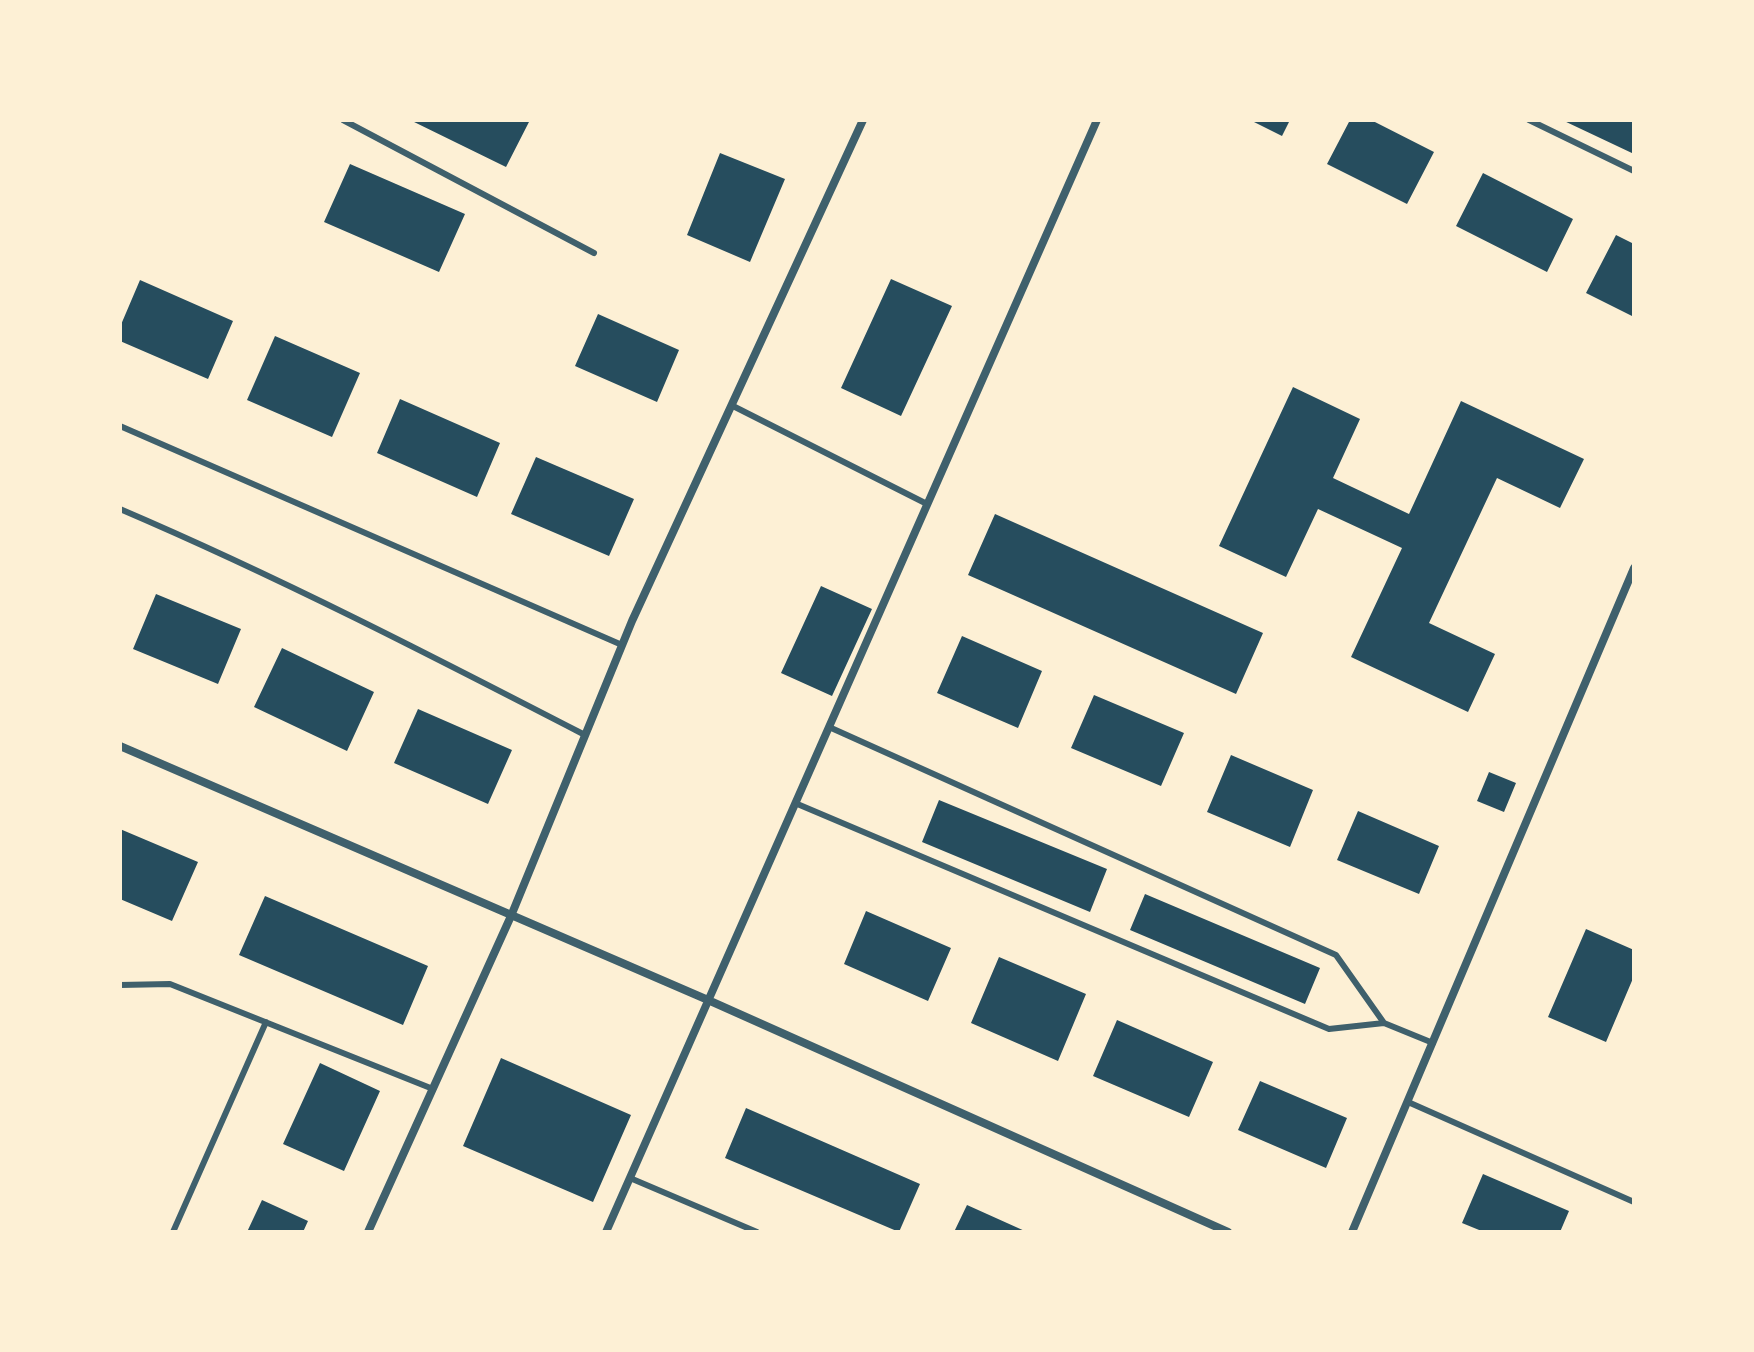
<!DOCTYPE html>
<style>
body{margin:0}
#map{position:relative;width:1754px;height:1352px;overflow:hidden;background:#fdf0d5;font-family:"IBM Plex Sans",sans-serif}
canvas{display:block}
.frame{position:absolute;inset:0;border:122px solid #fdf0d5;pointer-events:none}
</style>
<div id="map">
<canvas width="1754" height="1352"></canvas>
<div class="frame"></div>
</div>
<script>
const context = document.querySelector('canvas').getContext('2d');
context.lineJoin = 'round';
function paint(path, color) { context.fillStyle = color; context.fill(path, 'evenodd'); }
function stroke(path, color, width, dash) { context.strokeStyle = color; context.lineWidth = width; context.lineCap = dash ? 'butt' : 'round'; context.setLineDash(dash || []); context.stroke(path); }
paint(new Path2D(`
 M410 120H530L506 167Z
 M1250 120H1290L1282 136Z
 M1350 120H1371L1434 152 1407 204 1327 164Z
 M1562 120H1634V154Z
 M720 153 785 179 750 262 687 235Z
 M350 164 465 214 439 272 324 222Z
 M1483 173 1573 219 1547 272 1456 226Z
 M1616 235 1634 244V317L1586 293Z
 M891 279 952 306 901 416 841 388Z
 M140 280 233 321 208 379 120 341V327Z
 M598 314 679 350 657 402 575 366Z
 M275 336 360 373 332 437 247 400Z
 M1293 387 1360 419 1333 478 1409 514 1461 401 1584 459 1560 508 1497 478 1429 623 1495 654 1468 712 1351 657 1402 548 1318 509 1286 577 1219 546Z
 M400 399 500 443 477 497 377 453Z
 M536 457 634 499 609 556 511 514Z
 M995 514 1263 633 1236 694 968 575Z
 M821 586 872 609 832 696 781 673Z
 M156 594 241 629 218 684 133 649Z
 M962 636 1042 671 1018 728 937 693Z
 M282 648 374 692 347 751 254 707Z
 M1094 695 1184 733 1161 786 1071 748Z
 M418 709 512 750 488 804 394 763Z
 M1231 755 1313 790 1290 847 1207 812Z
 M1489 772 1516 783 1504 812 1477 801Z
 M939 800 1107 869 1090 912 922 842Z
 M1358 811 1439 846 1419 894 1337 860Z
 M120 829 198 862 172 921 120 899Z
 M1145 894 1320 968 1305 1004 1130 930Z
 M265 896 428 966 403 1025 239 955Z
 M866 911 951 948 928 1001 844 964Z
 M1586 929 1634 950V976L1606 1042 1548 1017Z
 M999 957 1086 994 1058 1061 971 1023Z
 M1117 1020 1213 1062 1189 1117 1093 1076Z
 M501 1058 631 1115 593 1202 463 1146Z
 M320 1063 380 1091 344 1171 283 1144Z
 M1260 1081 1347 1118 1326 1168 1238 1130Z
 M746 1108 920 1184 899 1232 725 1158Z
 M1483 1174 1569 1211 1560 1232H1484L1462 1223Z
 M262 1200 308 1221 303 1232H247Z
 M967 1205 1027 1232H954Z`), '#264d5e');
stroke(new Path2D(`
 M343 120 594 253
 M1529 120 1634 171
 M731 405 927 504
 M120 426 622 645
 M120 509C279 577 432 656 585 735
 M829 727 1336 955 1384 1023
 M795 803 1329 1029 1384 1023 1433 1043
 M120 985 170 984 433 1089
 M1408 1102 1634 1202
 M630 1178 757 1232
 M173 1232 266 1022`), '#3f606c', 6);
stroke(new Path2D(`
 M120 746 708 1000 1228 1232
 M368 1232 511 916 632 621 863 120
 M606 1232 1097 120
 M1352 1232 1634 568`), '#3f606c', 8);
</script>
